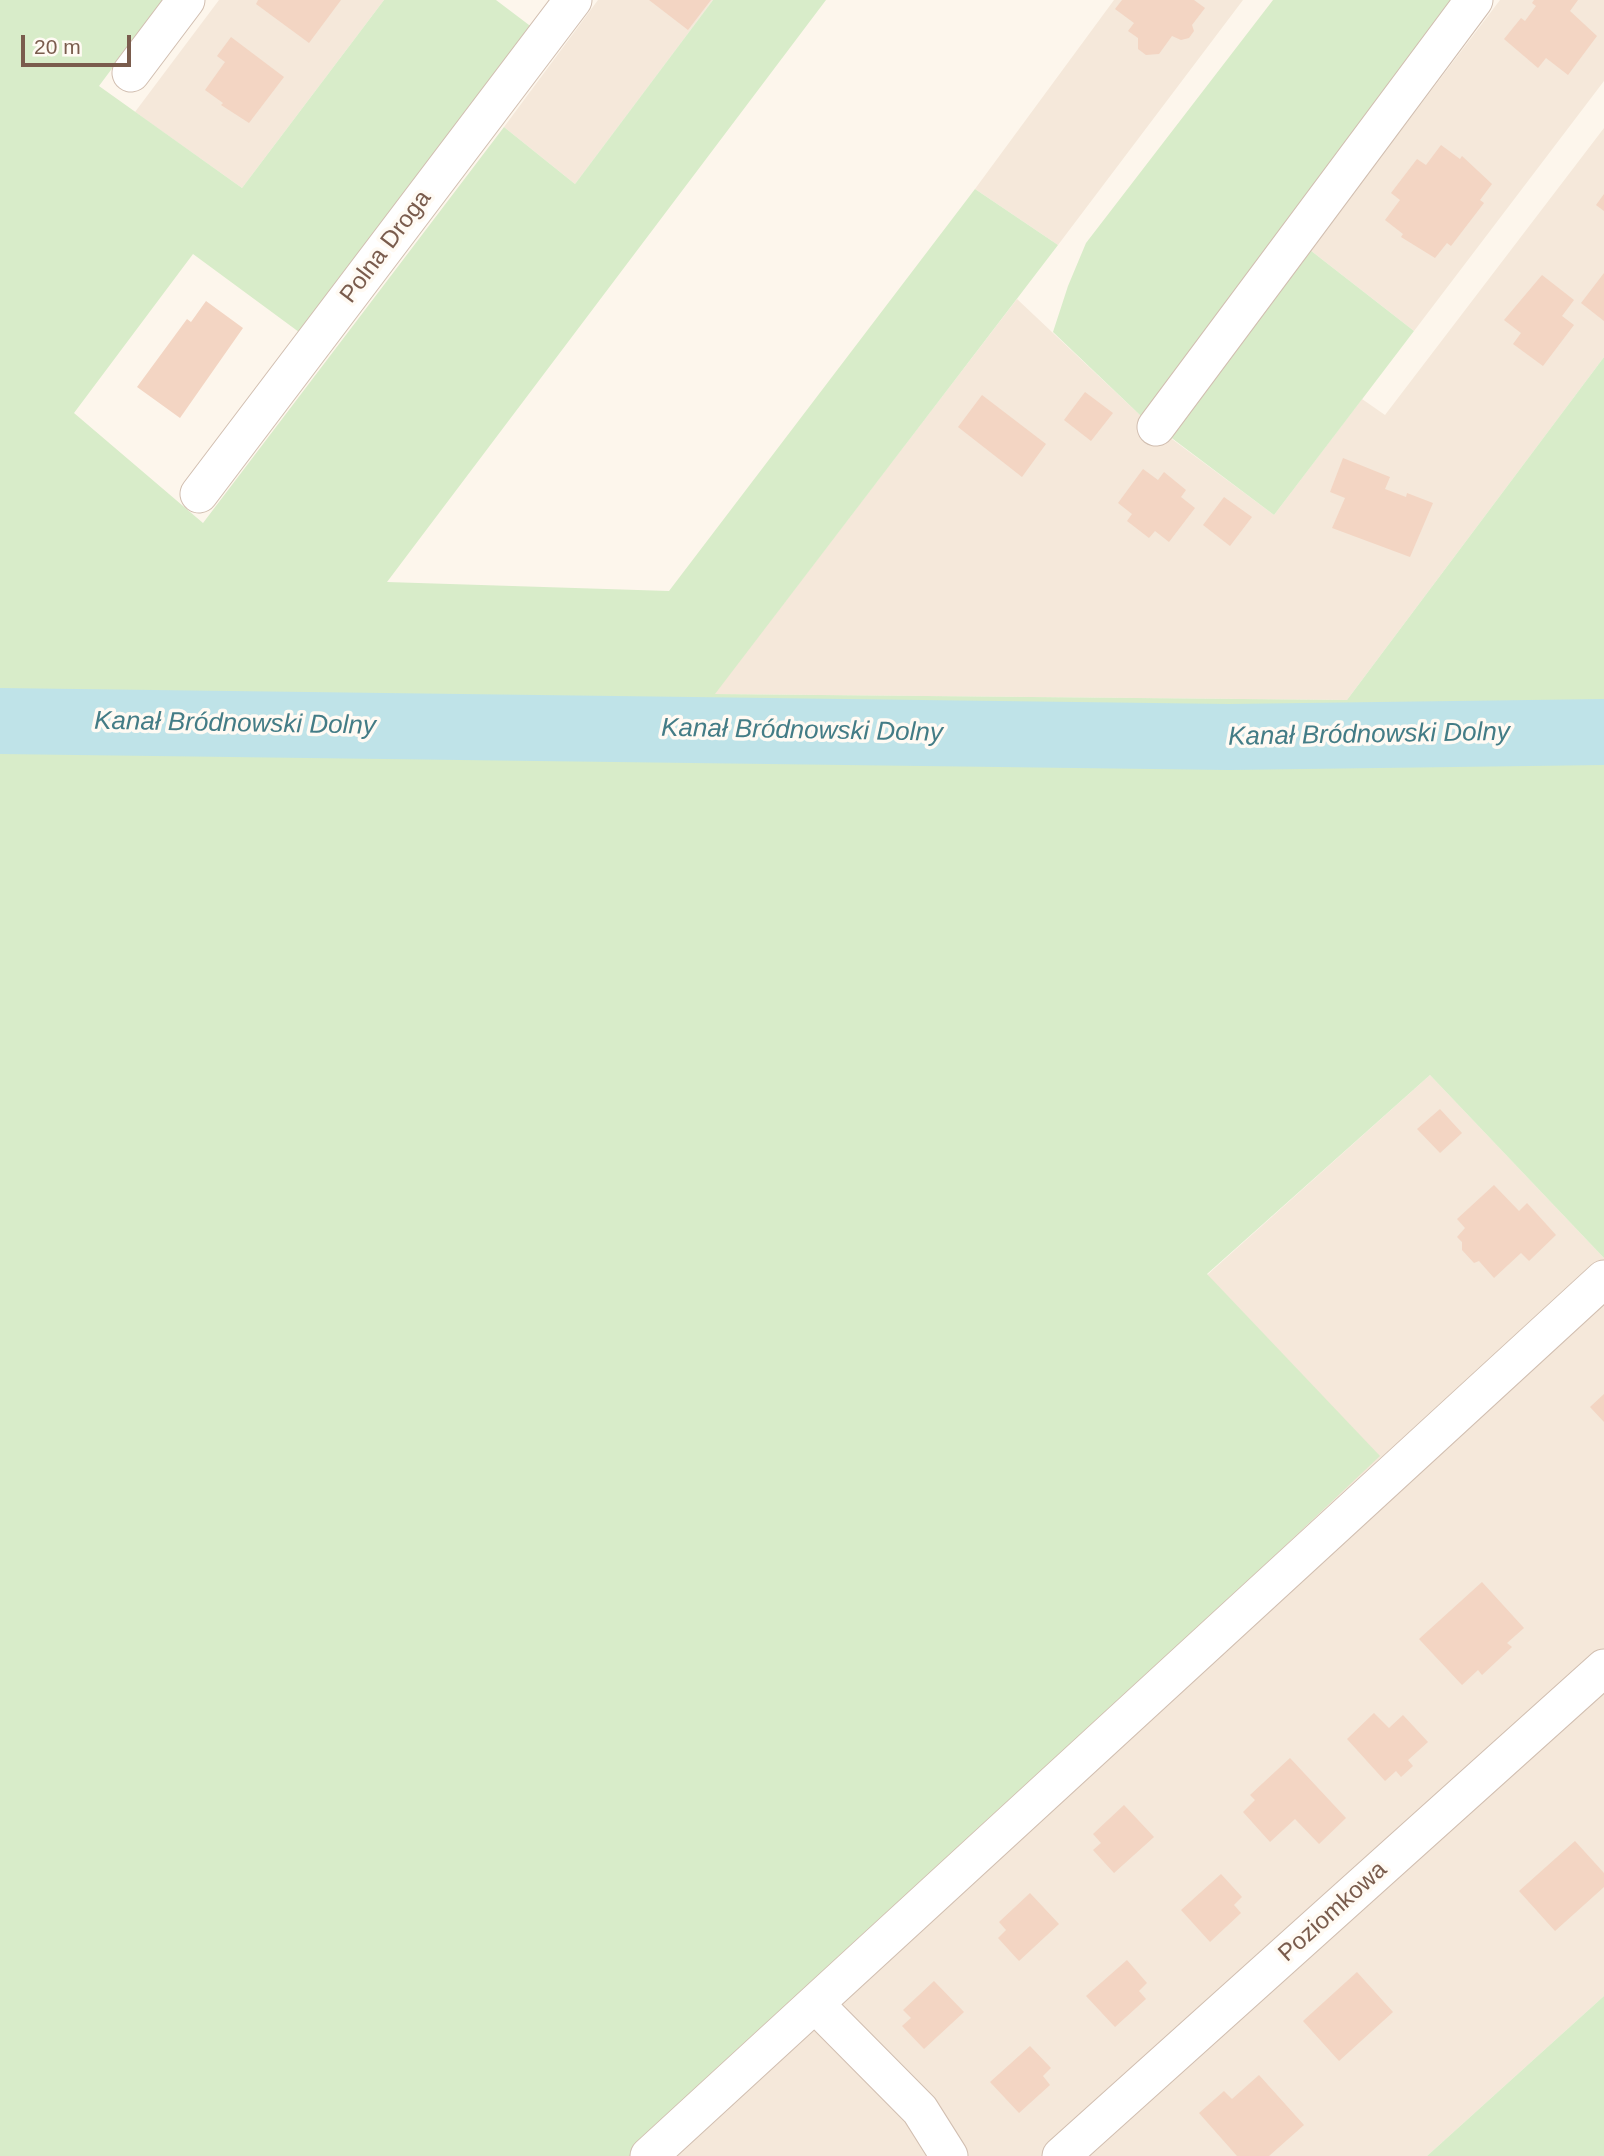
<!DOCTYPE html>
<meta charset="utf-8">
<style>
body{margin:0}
#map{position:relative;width:1604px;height:2156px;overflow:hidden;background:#fdf6ec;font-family:Arial,sans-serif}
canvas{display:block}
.scale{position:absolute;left:21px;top:35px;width:110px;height:32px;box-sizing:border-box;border:4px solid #7a5c4d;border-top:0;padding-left:9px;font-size:21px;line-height:24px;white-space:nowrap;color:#7a5c4d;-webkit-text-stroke:5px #fffaf3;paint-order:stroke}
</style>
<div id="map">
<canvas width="1604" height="2156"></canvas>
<div class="scale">20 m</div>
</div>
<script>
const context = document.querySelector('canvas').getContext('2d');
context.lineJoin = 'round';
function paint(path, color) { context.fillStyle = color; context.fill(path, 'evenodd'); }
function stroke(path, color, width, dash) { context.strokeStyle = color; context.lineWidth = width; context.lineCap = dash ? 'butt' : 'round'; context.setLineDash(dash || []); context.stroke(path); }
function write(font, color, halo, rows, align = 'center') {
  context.font = font + ' Arial,sans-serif'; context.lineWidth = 7; context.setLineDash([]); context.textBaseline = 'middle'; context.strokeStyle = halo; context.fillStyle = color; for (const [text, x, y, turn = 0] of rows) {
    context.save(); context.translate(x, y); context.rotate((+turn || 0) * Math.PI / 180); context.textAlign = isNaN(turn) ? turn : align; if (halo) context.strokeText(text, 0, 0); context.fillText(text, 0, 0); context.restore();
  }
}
paint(new Path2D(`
 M219 0H384L242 188 135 112Z
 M598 0H713L575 184 504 127Z
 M1114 0H1243L1058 245 975 189Z
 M1500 0H1604V81L1414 331 1310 250Z
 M1604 128V357L1347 700 714 694 1017 299 1141 416 1274 515 1362 399 1385 415Z
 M1430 1075 1604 1258V1996L1427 2156H625L1379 1456 1207 1275Z`), '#f5e8da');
paint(new Path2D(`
 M0 0H163L99 86 242 188 384 0H496L533 28 303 335 193 254 74 413 203 523 504 127 575 184 713 0H826L387 582 669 591 975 189 1058 245 715 694 1347 700 1604 357V1258L1430 1075 1207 1274 1380 1456 639 2156H0Z
 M1273 0H1459L1141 416 1053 332 1068 286 1086 243Z
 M1310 250 1414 331 1274 515 1169 436Z
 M1604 1996V2156H1427Z`), '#d8ecc9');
stroke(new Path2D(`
 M0 721 1229 737 1604 732`), '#bfe3e8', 66);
paint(new Path2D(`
 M258 0H341L309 43 256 4Z
 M649 0H711L688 30Z
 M1122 0H1194L1205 8 1192 25 1194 31 1189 38 1181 40 1172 36 1159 54 1146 55 1138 49V38L1128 31 1134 23 1115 9Z
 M1534 0H1578L1570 11 1597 36 1568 75 1546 58 1538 68 1504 39 1521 18 1525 21 1536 6 1532 3Z
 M231 37 284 77 249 123 221 105 223 103 205 90 225 62 217 56Z
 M1441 145 1460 159 1462 156 1492 184 1480 200 1484 203 1451 246 1447 243 1435 258 1401 237 1403 234 1385 220 1400 200 1391 193 1417 159 1426 165Z
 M1604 194V211L1596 205Z
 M1604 273V321L1581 303Z
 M1542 275 1574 300 1562 316 1574 325 1543 366 1513 344 1521 333 1504 320Z
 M206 301 243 328 180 418 137 387 187 319 191 322Z
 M1085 392 1113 413 1091 441 1064 420Z
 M982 395 1046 444 1022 477 958 427Z
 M1343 458 1390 477 1385 489 1406 497 1407 493 1433 503 1410 557 1332 528 1345 498 1330 492Z
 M1143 469 1158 480 1164 472 1186 490 1181 497 1195 508 1169 542 1155 531 1149 538 1127 521 1132 514 1118 503Z
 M1224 497 1252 517 1230 546 1203 525Z
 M1440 1109 1462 1133 1440 1153 1417 1129Z
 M1494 1185 1519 1211 1527 1203 1556 1235 1529 1261 1521 1253 1494 1278 1479 1261 1474 1263 1462 1250V1242L1457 1237 1465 1228 1457 1219Z
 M1604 1394V1422L1590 1407Z
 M1482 1582 1524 1628 1507 1643 1512 1647 1482 1675 1478 1670 1462 1685 1419 1639Z
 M1374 1713 1389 1728 1403 1715 1428 1742 1408 1760 1413 1766 1401 1777 1396 1771 1385 1781 1347 1739Z
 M1290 1758 1346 1818 1319 1844 1295 1819 1270 1842 1243 1812 1255 1800 1250 1795Z
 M1124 1805 1154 1837 1114 1873 1093 1850 1101 1843 1093 1834Z
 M1575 1841 1604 1873V1887L1555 1931 1519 1891Z
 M1221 1874 1242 1897 1234 1905 1241 1913 1210 1942 1181 1910Z
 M1030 1893 1059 1924 1019 1961 998 1938 1006 1930 999 1922Z
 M1127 1960 1147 1983 1139 1991 1146 1999 1115 2027 1086 1996Z
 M1357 1972 1393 2012 1339 2061 1303 2021Z
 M934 1981 964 2012 924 2049 902 2026 911 2018 903 2010Z
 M1030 2046 1051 2068 1043 2076 1050 2085 1019 2113 990 2082Z
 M1259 2075 1304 2125 1269 2156H1237L1199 2113 1224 2091 1232 2099Z`), '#f3d5c3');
const minor = new Path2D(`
 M131 73 186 0
 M1156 427 1474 0
 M199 494 573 0
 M815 2004 920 2110 949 2156
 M649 2156 1604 1279
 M1061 2156 1604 1668`);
stroke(minor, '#d1beb0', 39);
stroke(minor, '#fff', 37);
write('24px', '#7a5c4d', '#fffaf3', [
 ["Polna Droga",386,247,-53],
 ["Poziomkowa",1333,1912,-42]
]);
write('italic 26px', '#437c86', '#fffaf3', [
 ["Kanał Bródnowski Dolny",235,724,1],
 ["Kanał Bródnowski Dolny",802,731,1],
 ["Kanał Bródnowski Dolny",1369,735,-1]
]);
</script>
